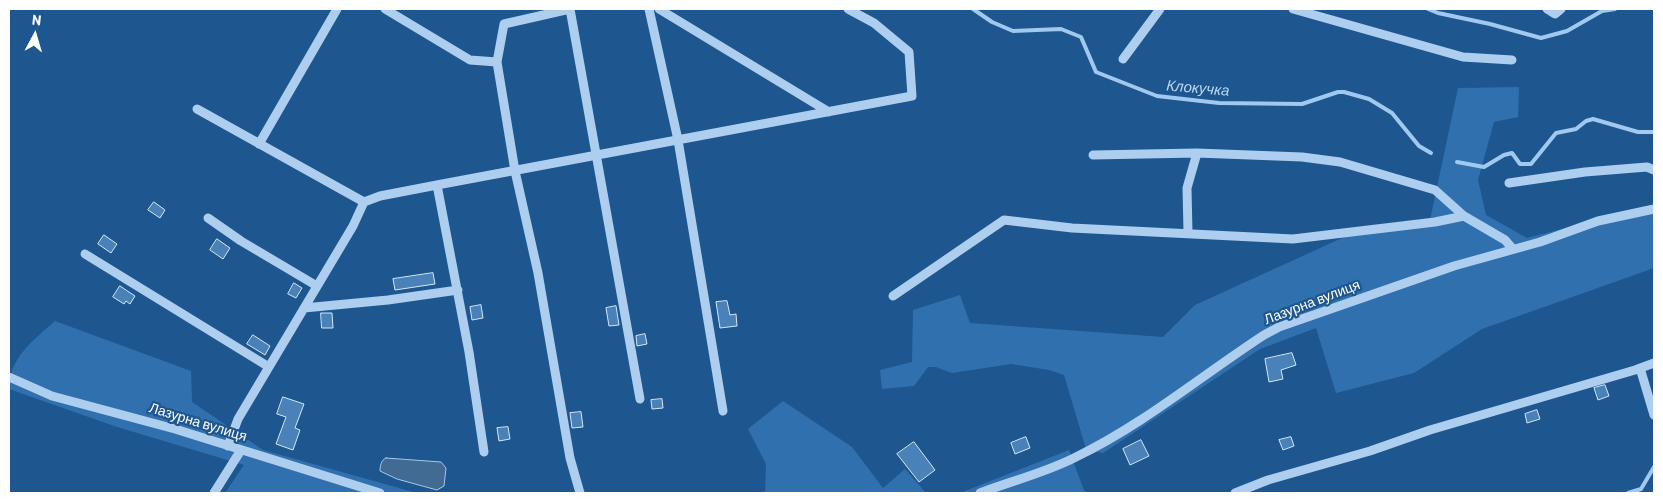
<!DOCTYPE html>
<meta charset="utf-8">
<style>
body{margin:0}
#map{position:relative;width:1663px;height:502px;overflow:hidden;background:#1e5690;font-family:Barlow,sans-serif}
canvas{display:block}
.frame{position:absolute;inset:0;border:10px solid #fff;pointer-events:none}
.north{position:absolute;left:10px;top:10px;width:50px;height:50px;-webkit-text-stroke:4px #1e5690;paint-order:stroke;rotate:6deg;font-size:14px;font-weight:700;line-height:20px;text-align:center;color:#fff}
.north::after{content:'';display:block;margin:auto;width:18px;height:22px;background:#fff;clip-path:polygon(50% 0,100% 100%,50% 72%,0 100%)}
</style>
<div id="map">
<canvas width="1663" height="502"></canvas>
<div class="frame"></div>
<div class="north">N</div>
</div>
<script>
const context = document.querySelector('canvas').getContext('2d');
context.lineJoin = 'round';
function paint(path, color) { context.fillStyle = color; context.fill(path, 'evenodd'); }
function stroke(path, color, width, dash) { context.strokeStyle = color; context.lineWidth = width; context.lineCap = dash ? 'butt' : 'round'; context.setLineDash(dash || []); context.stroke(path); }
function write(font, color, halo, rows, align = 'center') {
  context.font = font + ' Barlow,sans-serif'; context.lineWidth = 4.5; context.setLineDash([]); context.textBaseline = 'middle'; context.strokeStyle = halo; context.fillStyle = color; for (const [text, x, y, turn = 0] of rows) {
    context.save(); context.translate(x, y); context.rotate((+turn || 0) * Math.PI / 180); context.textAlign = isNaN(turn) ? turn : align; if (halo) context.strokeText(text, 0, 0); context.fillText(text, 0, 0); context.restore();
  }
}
paint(new Path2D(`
 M1519 87 1518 117 1494 122 1478 180 1486 215 1527 238 1654 205V268L1482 329 1414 373 1336 393 1316 328 1260 349 1103 453 1086 449 1064 375 1049 370 1011 364 952 373 936 367H928L914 386 882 389 880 370 912 362 913 310 960 295 970 323 1163 337 1195 305 1364 228 1430 220 1458 88Z
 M55 321 191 371 192 402 263 450 417 493H225L244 465 117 427 9 389C9 357 34 340 55 321Z
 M783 401 852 447 883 488 905 469 926 493H765L766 464 748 429Z
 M1069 450 1085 493H960Z`), '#3170ae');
const water = new Path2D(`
 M386 458 441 462 446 468 444 486 437 490 397 479 380 471C380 466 381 460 386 458Z`);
paint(water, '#426b94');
stroke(water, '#a1c9ef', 1);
stroke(new Path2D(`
 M973 9 992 22 1013 31 1061 29 1081 37 1096 72 1157 96 1219 103 1302 104 1338 92H1344L1369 99 1392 113 1419 146 1431 153
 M1428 9 1438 13 1490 24 1541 38 1567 31 1602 11 1615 9
 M1457 162 1484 167 1504 155 1512 153 1520 164H1531L1556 133 1576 129 1586 121 1593 119 1638 132H1654
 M1628 493 1641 489 1654 467`), '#a1c9ef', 4);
const building = new Path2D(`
 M154 202 165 210 160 218 148 210Z
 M104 235 117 244 111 253 98 244Z
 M217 239 230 248 223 259 210 250Z
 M433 273 435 284 395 290 393 279Z
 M294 283 302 288 296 298 288 294Z
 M120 286 135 296 130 304 126 301 124 304 113 297Z
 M727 301 730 315 736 314 737 326 720 328 716 302Z
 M481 305 483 318 472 320 470 307Z
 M616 306 619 325 609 326 606 308Z
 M321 313H332L333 328H322Z
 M645 334 647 344 637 346 636 336Z
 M253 335 270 346 265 355 247 344Z
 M1292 353 1296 365 1281 370 1283 379 1269 382 1265 359Z
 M1605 385 1609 396 1598 400 1594 388Z
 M283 397 304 404 295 428 300 430 293 450 276 444 286 417 277 414Z
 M662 399 663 408 652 409 651 400Z
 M1537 410 1540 419 1527 423 1525 414Z
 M581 412 583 427 572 428 570 413Z
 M508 427 510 439 499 441 497 428Z
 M1026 437 1030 448 1015 454 1011 443Z
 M1291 437 1294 446 1283 450 1279 440Z
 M1141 440 1149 456 1130 465 1123 449Z
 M914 442 935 470 919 482 897 454Z`);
paint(building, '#4a81b9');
stroke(building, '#d3e7fa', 1);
stroke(new Path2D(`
 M385 9 470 60 497 62
 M649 9 678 140 723 411
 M659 9 829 112
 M1293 9 1463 57 1512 60
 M1547 9 1555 14 1561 9
 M1123 59 1160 9
 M197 109 364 202
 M259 144 337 9
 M1093 155 1197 153 1302 157 1340 162 1435 190 1464 216 1505 240 1513 249
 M1509 183 1585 172 1647 167 1654 170
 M437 185 469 352 484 452
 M208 218 241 241 317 286
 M1188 233 1187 188 1197 153
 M85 254 269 367
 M893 296 1004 220 1072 228 1293 239 1435 222 1464 216
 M304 308 388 300 458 290
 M1640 368 1654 415
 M9 377 52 396 175 429 380 493
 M228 446 238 419 353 226 364 202 380 196 437 185 912 96 909 52 874 23 848 9
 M214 493 241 450
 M580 493 570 458 538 273 515 171 497 62 504 24 570 9 640 399
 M980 493C1011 481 1045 473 1076 457 1144 424 1201 376 1264 335L1279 327 1454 266 1540 242 1598 221 1654 209
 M1235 493 1268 480 1370 451 1430 430 1635 370 1654 363`), '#adceee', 9);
write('14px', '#fff', '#1e5690', [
 ["Лазурна вулиця",1312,302,-21],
 ["Лазурна вулиця",198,422,17]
]);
write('italic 15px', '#bad8f4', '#1e5690', [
 ["Клокучка",1198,88,5]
]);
</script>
